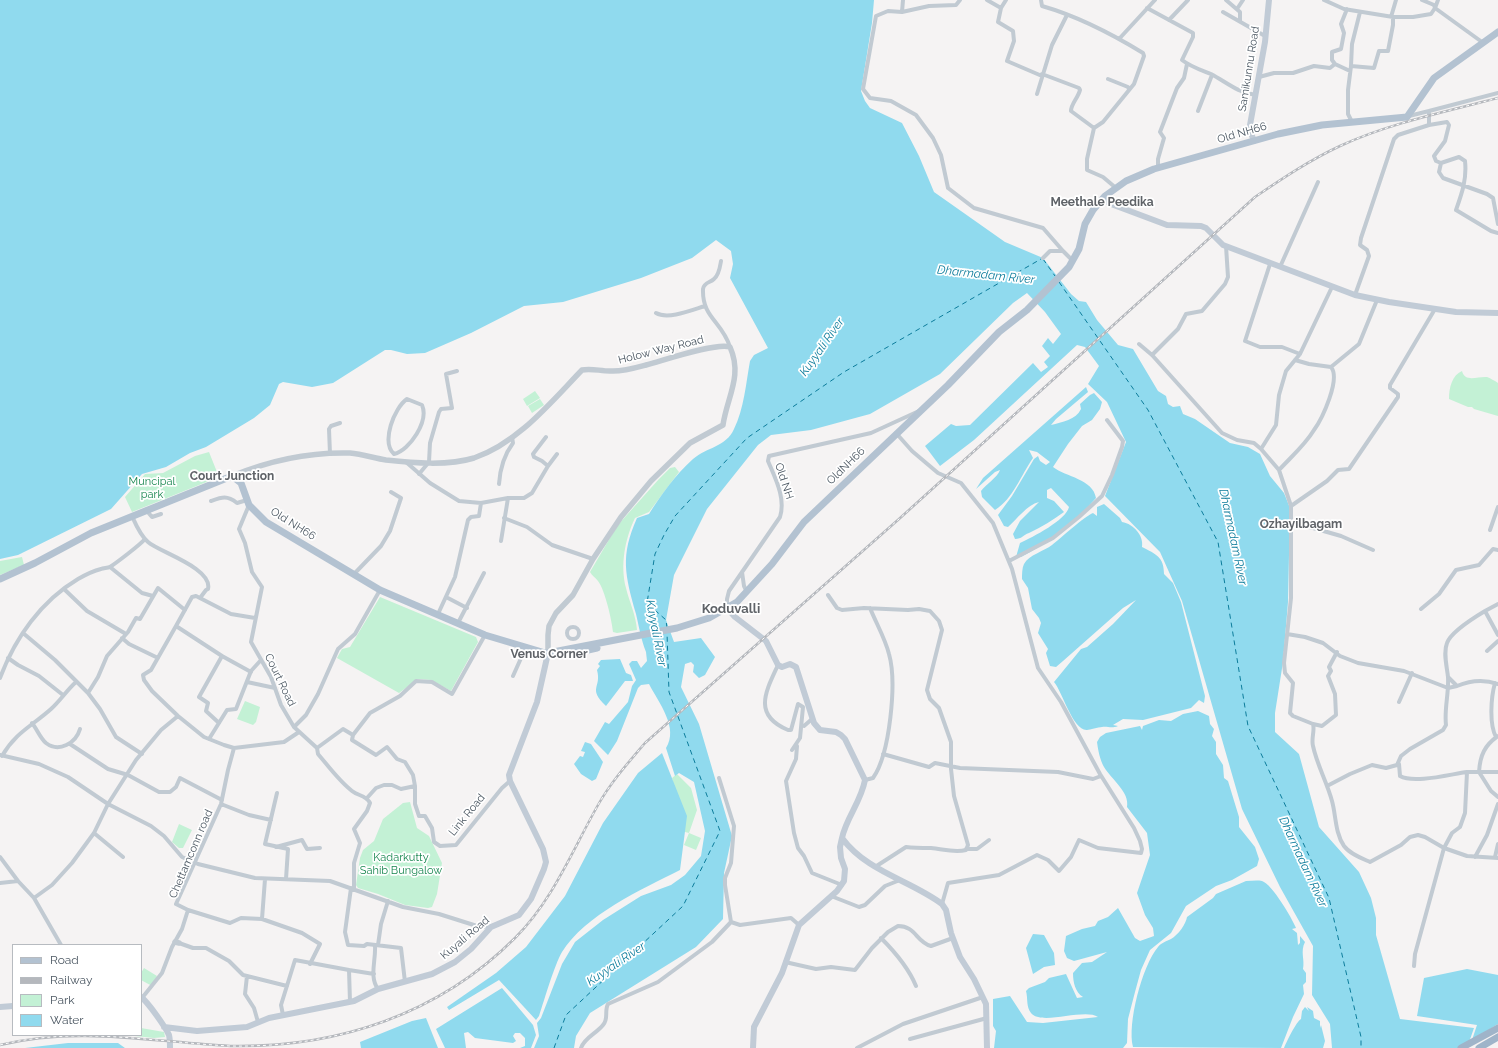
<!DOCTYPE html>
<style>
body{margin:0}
#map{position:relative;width:1498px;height:1048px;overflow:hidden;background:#f5f3f3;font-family:Raleway,sans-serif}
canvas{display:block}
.legend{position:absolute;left:12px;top:944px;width:130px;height:92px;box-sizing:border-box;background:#fff;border:1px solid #b7bbc0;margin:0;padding:5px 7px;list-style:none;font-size:12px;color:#4a5661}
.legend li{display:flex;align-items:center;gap:8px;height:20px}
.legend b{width:20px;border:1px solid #b7bbc0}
</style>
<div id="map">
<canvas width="1498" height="1048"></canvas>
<ul class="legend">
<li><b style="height:5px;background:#b3c2d1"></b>Road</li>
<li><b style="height:5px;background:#b5b8bd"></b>Railway</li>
<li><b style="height:11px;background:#c3f1d5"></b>Park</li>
<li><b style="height:11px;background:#90daee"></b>Water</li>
</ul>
</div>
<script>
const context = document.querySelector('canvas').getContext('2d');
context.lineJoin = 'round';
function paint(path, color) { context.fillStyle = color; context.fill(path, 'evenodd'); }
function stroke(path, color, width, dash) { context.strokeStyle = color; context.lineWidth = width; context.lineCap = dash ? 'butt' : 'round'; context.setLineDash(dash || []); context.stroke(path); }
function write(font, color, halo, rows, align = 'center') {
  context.font = font + ' Raleway,sans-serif'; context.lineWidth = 3.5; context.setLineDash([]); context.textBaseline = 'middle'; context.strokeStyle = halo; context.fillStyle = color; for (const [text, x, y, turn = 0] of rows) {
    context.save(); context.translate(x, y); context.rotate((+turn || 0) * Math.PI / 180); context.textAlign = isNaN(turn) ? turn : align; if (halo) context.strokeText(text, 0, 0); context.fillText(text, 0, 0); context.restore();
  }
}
paint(new Path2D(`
 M1462 371C1465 383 1478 376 1487 377 1490 378 1495 381 1498 383V416L1474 409 1472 407H1468L1449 399C1449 388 1452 375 1462 371Z
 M535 391 540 398 527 406 523 399Z
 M540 399 544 405 532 413 528 406Z
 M209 452 219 477 132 512 125 497 145 474 163 473 195 456Z
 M675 467 679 472 649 512 635 518C625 539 620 565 626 588 629 601 636 615 637 630L617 633 613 632C612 621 605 590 598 581 595 577 592 576 590 572L617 526 659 479 670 468Z
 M22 557 24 565 0 575V561Z
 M380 597 476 637 478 642 451 691 431 680 418 679 399 693 337 658 342 649 350 647Z
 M245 701 260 707 256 722 253 725 237 719Z
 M677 774 691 788 697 810 689 833 701 838 696 850 684 845 689 833 685 832 672 778Z
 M410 802 417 828 429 836 442 863 437 894 432 907 428 908 405 905 378 894 358 888 356 885 360 858 363 850 374 841 383 819 403 803Z
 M179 824 192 830 183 848H179L172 842Z
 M144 968 157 976 152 986 141 980V973Z
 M141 1028 164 1032 165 1037 154 1038 125 1035H141Z`), '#c3f1d5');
paint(new Path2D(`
 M0 0H874L872 23 861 91 865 101 870 108 902 123 919 156 934 192 1005 242 1043 258 1071 294 1079 301 1086 302 1097 320 1118 345 1133 349 1158 391 1166 396 1168 404 1173 407 1180 406 1183 414 1195 419 1230 443 1248 447 1260 454 1270 476 1284 493 1290 508 1288 602 1283 662 1275 713V732L1299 754 1319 827 1359 872 1371 898 1376 918V935L1400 1019 1474 1028 1467 1048H1332L1330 1024 1312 995 1313 946 1280 887 1242 809 1182 601 1160 552 1105 496 1126 442 1107 402 1088 384 1099 366 1085 347 1077 345 974 440 940 466 925 446 951 424 956 426 970 425 1033 363 1041 372 1048 367 1044 362 1050 356 1042 346 1048 338 1053 344 1061 334 1045 312 1027 293 1013 303 940 374 870 414 811 430 771 435 758 445 707 509 674 575 666 620 674 642 701 638 715 657 705 675 699 678 693 672 694 665 691 662 685 664 681 687 699 724 732 836 724 873 723 919 696 947 590 1013 576 1036 574 1048H534L539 1036 537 1023 541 1018 562 964 575 942 603 920 641 896 671 885 685 875 701 856 705 831 694 782 679 773 675 776 666 748C679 728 659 703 649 684L641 685 638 688 617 741 608 755 594 741 605 722 609 724 628 702 632 686 636 680 629 664 632 661H637L641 668 647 661 646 652C641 639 639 627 636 614 625 575 620 556 637 518L649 514C661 495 676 474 693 459 707 447 726 447 734 429 744 409 746 383 750 361L754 355 768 348 730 278 733 264 731 251 716 240 692 258 641 278 563 302 524 306 471 333 425 353 407 354 391 350H385L333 383 312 387 283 382 279 384 270 405 254 418 206 447 190 453 166 467 142 474 111 509 18 555 0 559Z
 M1086 387 1088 392 1056 419 1051 425C1062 422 1076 420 1081 409L1080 404 1090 395 1094 393 1102 402 1100 409 1092 420 1082 426 1068 444 1053 467C1066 477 1093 479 1096 498 1076 522 1048 543 1021 557H1016L1020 543C1033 537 1066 520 1069 507L1051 488 1047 490V498L1054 501 1064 512C1053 520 1042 527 1029 533 1023 535 1022 539 1015 539L1013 534 1020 521 1039 502C1027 505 1017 519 1008 527L1004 526 998 515 1012 496 1034 459 1038 456 1040 461 1046 465 1050 462 1037 452 1029 450 1033 458C1021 475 1013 499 995 510L982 497 981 491C986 484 997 478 1000 470L995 472 976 489 983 478Z
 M1104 504 1120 518 1122 522C1134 524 1144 536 1142 547 1156 554 1164 557 1164 574L1173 583 1181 602 1205 696 1204 703 1199 700 1191 708 1143 720 1123 719 1113 725 1118 726C1111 729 1108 726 1102 727 1098 727 1090 730 1087 730 1073 731 1062 691 1054 682L1081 649 1087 647 1113 624 1136 600 1123 608 1063 661 1056 667 1050 666 1046 653 1048 649 1038 633 1041 623 1039 618 1032 609 1028 588 1022 579C1022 574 1022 568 1024 564 1029 555 1044 551 1052 545 1061 538 1085 516 1093 513L1097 516V507Z
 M620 659 626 673 631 675 633 681H625L606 706C587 688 602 688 597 670L600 666 598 664 601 660Z
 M1198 711 1209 716 1210 724 1214 729 1212 736 1216 742V754L1223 765 1224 778 1228 781 1239 817V827L1255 847 1259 859 1257 866 1232 880 1216 886 1186 906 1171 933 1150 950 1141 970 1135 992 1128 1019 1127 1043 1123 1048H994L996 1031 993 1026V999L1010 996 1027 1022 1043 1023 1098 1017C1084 1008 1041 1026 1031 1013 1026 1007 1028 998 1026 991L1029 988 1045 982 1049 978 1066 974 1077 998 1083 997C1075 992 1073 982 1073 973L1082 963 1092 962 1107 952 1074 961 1067 958 1064 951 1066 936 1082 929 1095 926 1098 921 1108 917 1118 908 1135 938 1140 941 1154 936 1153 928 1145 915 1137 893 1150 855 1147 833 1127 807C1130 792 1111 779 1104 767 1100 760 1098 750 1097 742L1100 737 1106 733 1140 726 1142 730 1143 726 1159 720 1171 721 1183 714Z
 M585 742 591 744 603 762 596 779 592 781 581 774 574 764 580 756 583 757 585 752 581 751Z
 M662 753 687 816 680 870C642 889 585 915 562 952 554 966 545 998 539 1016L536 1020 499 980 449 1010 447 1007 496 973 526 947 565 896 603 823 638 773Z
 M1246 881C1251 881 1257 880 1262 881 1272 884 1292 918 1296 928L1292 929 1297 933 1298 945 1300 943V936L1305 942C1300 952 1305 959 1303 969L1306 973V982L1303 985 1304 994 1293 1017 1281 1048 1133 1047C1127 1024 1142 966 1158 947 1161 943 1167 941 1171 939 1178 935 1186 924 1187 917L1213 898 1216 894Z
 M1033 934 1044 935 1054 953 1055 965 1044 967 1033 974 1026 948Z
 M1467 969 1498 975V1024L1472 1040 1477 1025 1417 1016 1424 978Z
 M502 988 533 1025 536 1035 531 1048H520L525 1046V1038L520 1033H515L513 1036 516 1041 513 1043 475 1038 468 1032 464 1033 466 1048H445L436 1029Z
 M1305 1007 1309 1011 1307 1007 1313 1011 1314 1018 1320 1021V1028L1321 1025 1325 1041 1323 1048H1284C1287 1041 1296 1022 1301 1019L1302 1011Z
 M426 1018 438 1048H361L360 1042 412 1021Z
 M68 1043H118L125 1048H25Z`), '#90daee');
stroke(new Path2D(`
 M1043 259 1055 276
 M1059 282 1148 410 1218 542 1248 726 1329 898 1361 1037V1048
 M667 628 666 620 647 603 655 554 664 535 675 516 747 438 844 372 1041 259
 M554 1048 566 1015 683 906 720 831 669 692 667 633`), '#0c7c9b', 1, [5, 4]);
stroke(new Path2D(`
 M960 0 956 5 929 6 902 12 888 11 876 16 863 89 870 98 891 101 916 115 933 138 941 155 948 188 974 208 1043 228 1063 251
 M987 0 1001 8 1006 0
 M1041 0 1042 6C1077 16 1112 34 1143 53L1144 56 1134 84 1103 122 1094 128 1087 159V170L1103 177 1116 188
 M1226 0 1240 12V21
 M1324 0 1344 9 1393 17H1413L1431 14 1435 8 1482 42
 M1422 0 1434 5 1435 8 1438 0
 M1001 8 998 22 1013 31 1014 41 1007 61 1042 76
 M1147 8 1193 33V37L1182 60C1191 67 1201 70 1211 74 1226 82 1238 93 1256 95
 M1237 9 1243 0
 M902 12 903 0
 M1223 12 1265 36
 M1391 17 1396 0
 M1169 20 1188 0
 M1119 39 1155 0
 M1335 64 1350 71
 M1351 66 1374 68 1379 51H1388L1393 25V17
 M1042 74 1079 88 1080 90C1078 98 1071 104 1071 111L1094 128
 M1259 77 1274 73H1293L1314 66 1330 68 1335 64 1332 60V52L1341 49 1344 33 1341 24 1347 9
 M1108 79 1128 87 1129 89
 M1037 94 1052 45 1067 15
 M1198 111 1212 75
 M1429 111 1498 93
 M1352 122 1348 114V90L1351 66 1352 44 1360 12
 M1429 125 1447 122 1449 125 1445 141 1434 156 1436 161 1441 163 1459 157 1465 161C1467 179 1462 193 1456 210L1491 231 1498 233
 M1441 163 1439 172 1443 178 1487 194 1493 198 1498 224
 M1158 168V159L1164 138 1160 132 1177 88 1184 78 1187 64
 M1043 258 1050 251H1063L1072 260
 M721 261C720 267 719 275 714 279 710 283 704 282 703 289 702 318 722 321 730 347
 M1270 264 1245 341 1260 347H1282L1300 354
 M1280 267 1318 182
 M1332 287 1300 354 1286 371 1279 395 1276 425 1261 449 1279 470 1291 506V598L1284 663 1285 673 1293 683 1290 713 1293 716 1313 724C1315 731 1311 738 1313 746 1317 765 1327 782 1332 801 1336 815 1335 833 1344 846 1350 854 1361 858 1370 862L1401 845 1410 837 1418 835 1425 837 1444 848 1467 856 1498 858
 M1355 295 1369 256 1367 250 1360 245 1361 238 1394 139 1398 135 1429 125V111L1409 116
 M656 313C668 320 692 310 705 306
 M1139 344 1152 355 1222 433 1237 440 1254 443 1261 449
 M1152 355 1178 329 1186 314 1202 311 1225 284 1228 277 1226 246
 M1295 360 1309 364 1331 367 1359 344 1377 300
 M407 399 422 405C429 421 410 450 394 454 381 442 394 408 407 399Z
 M896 433 912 451 938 473 961 483 993 523 1012 569 1038 668 1061 702 1100 774 1134 828 1140 841 1142 849 1141 853 1098 848 1079 840 1071 857 1059 871 1048 860 1037 855 999 875 948 883 942 904
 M330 454 329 429 331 426 340 423
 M406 462 430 483 459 501 481 503 508 498H524L532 493 548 466 542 461 534 457 533 454 546 437
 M548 466 557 454
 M1279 470C1291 457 1305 445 1314 430 1322 419 1341 379 1331 367
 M419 474 429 462 430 443 439 412 441 409 452 408 446 374 457 371
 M499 484C500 469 504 455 513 443L512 437
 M211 501C222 497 227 495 237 503L247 500
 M249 505 239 529 245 543 252 572 262 587 251 642 271 677 281 705 294 727
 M1291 506 1327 481 1338 470 1349 469 1398 397V394L1390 388V385L1435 309
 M146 510 152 517 161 514
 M132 516C136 525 140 535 148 542 159 552 213 568 208 589L206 590 200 598
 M504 518 527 527 552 545 593 559
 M1291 524 1306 526 1341 536 1373 550
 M1490 530 1498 507
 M501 541 508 498
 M1009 561 1053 538 1079 517 1102 496 1112 475 1122 447 1123 441 1107 420
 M110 567 142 593 153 596
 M742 572 744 586 747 592
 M354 574 381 546 390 531 401 498 391 492
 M64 589 87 611 126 634
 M380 590 355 634 338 649 318 694 306 715 294 727 317 748 343 729 353 735 370 713 400 696 416 681 432 682 452 694 485 635
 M828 595 837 608 842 610 864 608 908 610 919 609 930 611 939 621 942 630 927 690 930 699 939 708 951 742V769L954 796 968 845 966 850C954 853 943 849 931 848 922 848 914 848 906 847L875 867
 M446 597 467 608
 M727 608V599L729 591 780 517C786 498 775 478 768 461L769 456 871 433 919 411
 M1421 609 1439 594 1456 570 1479 565 1493 549 1498 550
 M1485 611 1498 604
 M438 614 455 577 468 520 471 517 479 516 481 503
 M458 623 484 573
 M176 626 192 597 196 596 231 614 255 618
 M567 633a6 6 0 1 1 12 0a6 6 0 1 1-12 0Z
 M23 633 55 660 88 693
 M1287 634 1305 637 1323 643 1340 656 1358 663 1404 671 1448 688 1457 686
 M1498 635 1485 611C1475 617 1451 632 1447 643 1443 653 1447 667 1448 677L1457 686C1471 680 1484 679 1498 684
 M122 638 129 644 158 658
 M1487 651 1498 641
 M222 656 176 626 151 670 143 675 144 680 152 691 178 716 204 737 224 745 234 748 284 742 299 732
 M8 658 18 665 39 676 63 695
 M778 665C766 691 752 715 788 730H791L798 704 803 707 800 738 792 750
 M513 676 526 647
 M0 678C15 638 41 601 78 579 85 575 93 571 101 569 103 568 107 568 110 567 116 563 140 545 145 539
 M247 682 275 688
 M1495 683C1491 697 1489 724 1496 737
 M1399 702 1412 673
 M32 723C37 729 40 738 46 743 59 753 76 743 80 729
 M219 723 206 711 208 703 199 697 222 656 251 672
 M1313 724 1322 726 1336 715 1335 694 1328 676 1331 671 1329 667 1337 652
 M804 726 812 719
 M353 735 352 740 376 755 387 747 397 759 405 762 413 775 415 786
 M209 739 227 710 236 709 251 671 261 660
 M70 744 108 769 128 775 159 792H170L176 787 180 778 222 800
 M797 746 796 759 786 781 794 833 798 848 804 856 812 873 842 885
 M317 748 318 754C329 767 339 781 352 791 358 796 366 795 370 803L367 811 354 829 360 843 354 863V889
 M142 754 116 737 100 709 88 693 98 677 107 656 128 632 136 618 140 619 158 588 185 610
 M883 754 929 767 935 763 960 768 1058 772 1093 779 1101 776
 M0 755 39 764 68 777 108 804 151 826 164 836 182 857 198 864 255 878 330 881 403 907 439 914 477 926 491 927
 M2 756C16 732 32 726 51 709 60 701 67 690 76 682
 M1399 764 1400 776C1414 784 1451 774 1467 772
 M1479 772 1491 791 1498 797
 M1479 772H1498
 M719 778 734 826 731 863 725 878V885L731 922
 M865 780 873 778C890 754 897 682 889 654 885 638 876 623 870 608
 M1327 786 1350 774 1372 765 1386 768 1397 765 1401 756 1410 749 1443 730 1446 725C1444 709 1449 694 1448 677
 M277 793 265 844 288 849 286 879
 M367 798 376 788 384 785H392L401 789 415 786V804L419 816H425L432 828 434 842 440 846 456 845 502 788 510 781
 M221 804 249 815 271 820
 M94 833 123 857
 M276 847 302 840 307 849 320 848
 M966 849H977L989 840
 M0 857 18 881
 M1475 857 1487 835 1498 804
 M1495 857 1498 844
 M265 879 262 919 302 933 320 944 310 964
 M0 883 18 881 34 898
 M351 888 345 932 348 945 364 946 367 944 401 948 405 982
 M831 896 859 907 865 905 885 886 900 880
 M188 910 230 923 241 918 262 919
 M881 938C894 951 909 969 916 986
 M179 943 193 948H206L229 961 243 975 287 986
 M61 945 34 898 52 885 72 863 94 833 108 804 136 760 161 730 178 716
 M378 945 381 924 388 901
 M375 946C376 960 369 977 378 989
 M785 962 816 969 831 967 855 970 872 948 888 932 898 926C916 926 916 942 931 946L953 938
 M1414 966 1415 954 1444 848 1452 833 1460 827 1465 813 1467 772H1479C1480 755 1485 745 1498 736
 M247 976 245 994 254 1008 258 1022
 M142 998 162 973 172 947 182 929 188 910 176 904 221 804 228 770 234 748
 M350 1002 349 970 374 974
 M283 1015 281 1005 295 960 349 970
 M910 1039 987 1018
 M581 1048C584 1038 597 1033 603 1025 609 1019 604 1011 608 1004L658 982 712 942 731 922 740 925 791 918 799 925
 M857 1048 903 1024 983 997`), '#c1cad2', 4);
stroke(new Path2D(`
 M232 476C268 461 310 452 350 453 362 454 374 458 386 460 413 463 448 466 474 458 518 443 551 402 582 370 591 368 600 371 610 371 621 372 635 368 646 365 662 361 716 342 730 347 743 376 727 397 723 425L690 443 651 481 621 517 593 559 573 595 556 613 549 626 548 635V653
 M175 942 179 943`), '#c1cad2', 5.5);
stroke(new Path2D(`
 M1254 141 1251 133 1250 125 1265 42 1269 0
 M1102 199 1111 204 1167 225 1201 226 1206 228 1223 245 1355 295 1389 302 1456 312 1498 313
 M727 608 735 617 766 641 778 665 782 667 790 664 796 667 814 723 820 730 836 732 841 735 845 739 865 780C861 802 846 818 842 838 867 872 910 880 942 904L946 910 951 933 960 957 974 979 986 1004 987 1048
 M141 997C148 1002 166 1028 169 1035 170 1039 170 1044 170 1048
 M0 1007 13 1006
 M164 1027 197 1031 247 1027 269 1018 354 1001 378 989 432 974 455 962 471 949 491 927 519 915 531 899 544 869 546 862 543 849 510 781 509 775 537 702 548 653
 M753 1048 754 1027 782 973 799 925 837 891 844 881 845 869 841 858 840 847 842 838`), '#c1cbd6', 6);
stroke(new Path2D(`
 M0 579 35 563 91 533 232 476 241 483 249 505 266 522 380 590 485 635 552 655
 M548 653 677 628 709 618 737 602 772 564 804 522 948 385 999 332 1027 310 1069 267 1079 249 1085 224 1093 210 1105 196 1126 181 1154 169 1278 134 1322 125 1407 117 1434 78 1498 32
 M570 654 597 648`), '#b3c2d1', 7);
stroke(new Path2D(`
 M1461 1048 1498 1028
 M1479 1048 1498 1037`), '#9fb4c9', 7);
const rail = new Path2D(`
 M0 1045C77 1026 153 1042 230 1046 338 1048 439 1014 515 938 553 900 572 851 598 805 611 782 628 763 645 743L899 519 1255 197C1283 178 1310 160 1340 146 1390 123 1445 112 1498 98`);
stroke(rail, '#b5b8bd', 2.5);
stroke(rail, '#fff', 1, [3]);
write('11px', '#4a5661', '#fff', [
 ["Samikunnu Road",1249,69,-81],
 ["Old NH66",1242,133,-16],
 ["Holow Way Road",661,350,-14],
 ["OldNH66",846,466,-44],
 ["Old NH",784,481,72],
 ["Old NH66",293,524,32],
 ["Court Road",280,680,64],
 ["Link Road",467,815,-51],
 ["Chettamconn road",191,854,-67],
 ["Kuyali Road",465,938,-40]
]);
write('11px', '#17864f', '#fff', [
 ["Muncipal",152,482],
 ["park",152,495],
 ["Kadarkutty",401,858],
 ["Sahib Bungalow",401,871]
]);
write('bold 12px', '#5f6368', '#fff', [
 ["Meethale Peedika",1102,202],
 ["Court Junction",232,476],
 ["Ozhayilbagam",1301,524],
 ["Venus Corner",549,654]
]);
write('italic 12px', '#0c7c9b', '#fff', [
 ["Dharmadam River",986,275,6],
 ["Kuyyali River",822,347,-55],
 ["Dharmadam River",1233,537,78],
 ["Kuyyali River",656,633,79],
 ["Dharmadam River",1303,862,65],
 ["Kuyyali River",616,964,-34]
]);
write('bold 13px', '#5f6368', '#fff', [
 ["Koduvalli",731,609]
]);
</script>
